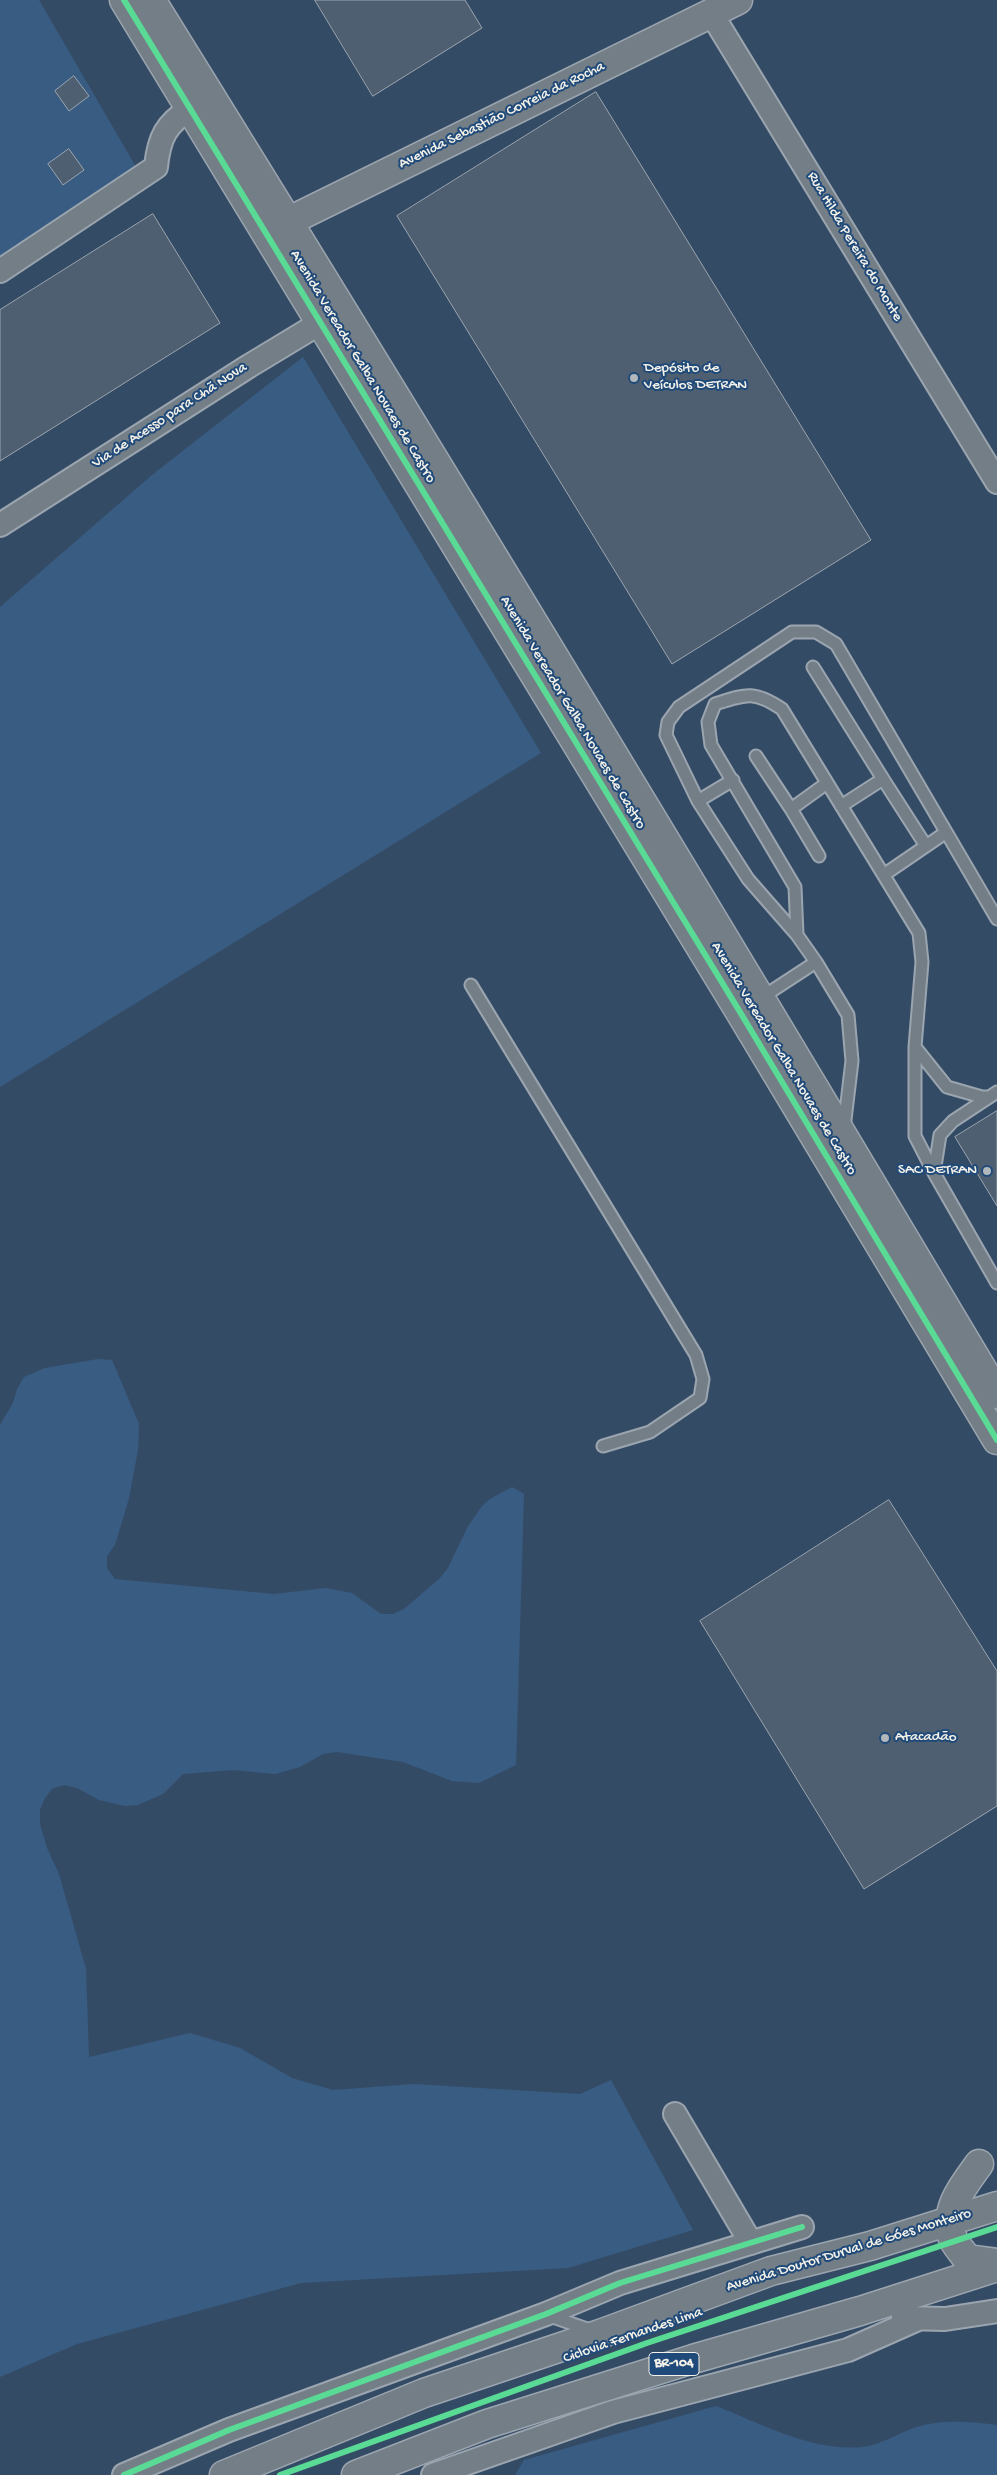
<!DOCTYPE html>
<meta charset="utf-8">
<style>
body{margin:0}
canvas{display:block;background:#344b65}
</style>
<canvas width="997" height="2475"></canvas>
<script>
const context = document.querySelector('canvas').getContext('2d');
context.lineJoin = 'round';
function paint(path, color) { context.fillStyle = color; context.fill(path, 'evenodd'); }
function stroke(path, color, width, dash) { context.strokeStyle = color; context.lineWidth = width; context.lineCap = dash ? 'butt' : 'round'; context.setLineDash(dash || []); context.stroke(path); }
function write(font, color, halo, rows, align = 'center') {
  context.font = font + ' "Gochi Hand",sans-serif'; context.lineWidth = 4; context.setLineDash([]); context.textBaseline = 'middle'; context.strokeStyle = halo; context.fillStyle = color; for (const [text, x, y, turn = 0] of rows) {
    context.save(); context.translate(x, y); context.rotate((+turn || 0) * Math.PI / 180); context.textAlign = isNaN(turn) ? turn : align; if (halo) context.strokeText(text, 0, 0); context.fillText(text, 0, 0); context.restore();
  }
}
paint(new Path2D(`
 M0 0H39L136 167 0 256Z
 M303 357 541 753 0 1087V607L152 475Z
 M98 1359 112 1360 139 1424 138 1450 129 1498 115 1545 107 1556V1568L115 1579 274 1594 326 1588 352 1593 381 1614H393L404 1609 440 1578 448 1568 467 1528 482 1506 490 1499 512 1487 524 1494 516 1765 479 1783 452 1781 403 1762 337 1752 323 1754 300 1767 275 1774 234 1770 183 1774 163 1794 138 1805 125 1806 99 1800 77 1788 65 1785 53 1788 45 1798 40 1810V1824L47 1848 59 1874 86 1969 89 2057 190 2033 240 2048 292 2078 333 2090 414 2084 580 2094 611 2080 693 2230 568 2268 301 2283 77 2344 0 2377V1425L13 1403 17 1389 24 1377 45 1368Z
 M716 2406C762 2424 812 2452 863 2447 881 2445 900 2432 917 2427 942 2419 971 2422 997 2425V2475H515L524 2460Z`), '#395c83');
const building = new Path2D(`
 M315 0H465L482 28 373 96Z
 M74 76 89 96 69 111 55 91Z
 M596 92 871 540 672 664 397 216Z
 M69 149 84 170 63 185 48 164Z
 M153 214 220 323 0 461V310Z
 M997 1111V1206L955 1137Z
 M889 1500 997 1671V1806L864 1889 700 1621Z`);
paint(building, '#4e5f72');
stroke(building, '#9ba5af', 1);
const service = new Path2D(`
 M813 667 883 779 841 806
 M756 756 791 809
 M883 779 926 846
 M698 801 733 780
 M819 856 791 809 827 783
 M885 874 945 833
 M797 935 795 887 711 745 708 722 715 704C746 694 754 690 782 709L919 933 922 962 915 1047V1136L934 1173
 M471 985 696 1355 703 1379 700 1398 650 1432 603 1446
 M761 998 816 962
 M915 1047 947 1087 982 1097H989
 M997 1092 953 1121 940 1135 934 1173 997 1283
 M844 1128 852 1061 848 1015 816 962 797 935 748 879 698 801 666 735 668 722 679 707 792 632H816L836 644 997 919
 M547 2315 593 2331`);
const minor = new Path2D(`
 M711 13 997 482
 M0 271 156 167C159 137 166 124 191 108
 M0 525 249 366 335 314
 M675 2114 751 2243
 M903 2318 945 2319 997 2311
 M124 2475 229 2430 546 2314 620 2283 802 2227
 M433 2475 613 2412 848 2350 918 2319`);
const tertiary = new Path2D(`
 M124 0 740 1012 997 1440
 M151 0C438 462 719 927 997 1394
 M273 229 738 0`);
const trunk = new Path2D(`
 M979 2164C964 2185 944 2208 952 2236 954 2244 963 2252 967 2259L997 2263
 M224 2475 424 2393 600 2334 771 2271 870 2246 997 2206
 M356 2475 487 2424 693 2359 860 2311 997 2267`);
stroke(service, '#9ba5af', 15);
stroke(minor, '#9ba5af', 26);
stroke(tertiary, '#9ba5af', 31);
stroke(trunk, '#9ba5af', 31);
stroke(service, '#737e87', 11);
stroke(minor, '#737e87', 22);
stroke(tertiary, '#737e87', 28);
stroke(trunk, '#737e87', 28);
stroke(new Path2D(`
 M124 0 740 1012 997 1440
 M124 2475 229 2430 546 2314 620 2283 802 2227
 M280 2475 647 2343 997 2227`), '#5adb95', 6);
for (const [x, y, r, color] of [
 [634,378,5,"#b1b7ba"],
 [987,1171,5,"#b1b7ba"],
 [885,1738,5,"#b1b7ba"]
]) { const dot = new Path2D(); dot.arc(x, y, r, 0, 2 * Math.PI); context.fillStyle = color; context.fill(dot); stroke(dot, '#1f4a7a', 2); }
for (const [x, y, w] of [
 [674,2364,50]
]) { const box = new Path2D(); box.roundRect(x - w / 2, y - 11.5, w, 23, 4); context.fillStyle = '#1f4a7a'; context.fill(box); stroke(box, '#f4f1e8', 1); }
write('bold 14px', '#f4f1e8', null, [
 ["BR-104",674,2364]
]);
write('15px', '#f4f1e8', '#1f4a7a', [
 ["Avenida Sebastião Correia da Rocha",502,116,-26],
 ["Rua Hilda Pereira do Monte",854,247,59],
 ["Avenida Vereador Galba Novaes de Castro",362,367,59],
 ["Via de Acesso para Chã Nova",170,416,-33],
 ["Avenida Vereador Galba Novaes de Castro",572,713,59],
 ["Avenida Vereador Galba Novaes de Castro",783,1059,59],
 ["Avenida Doutor Durval de Góes Monteiro",849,2251,-17],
 ["Ciclovia Fernandes Lima",633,2336,-19]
]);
write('15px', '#f4f1e8', '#1f4a7a', [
 ["Depósito de",644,369],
 ["Veículos DETRAN",644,386],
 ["SAC DETRAN",977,1171,"right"],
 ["Atacadão",895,1738]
], 'left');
</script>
